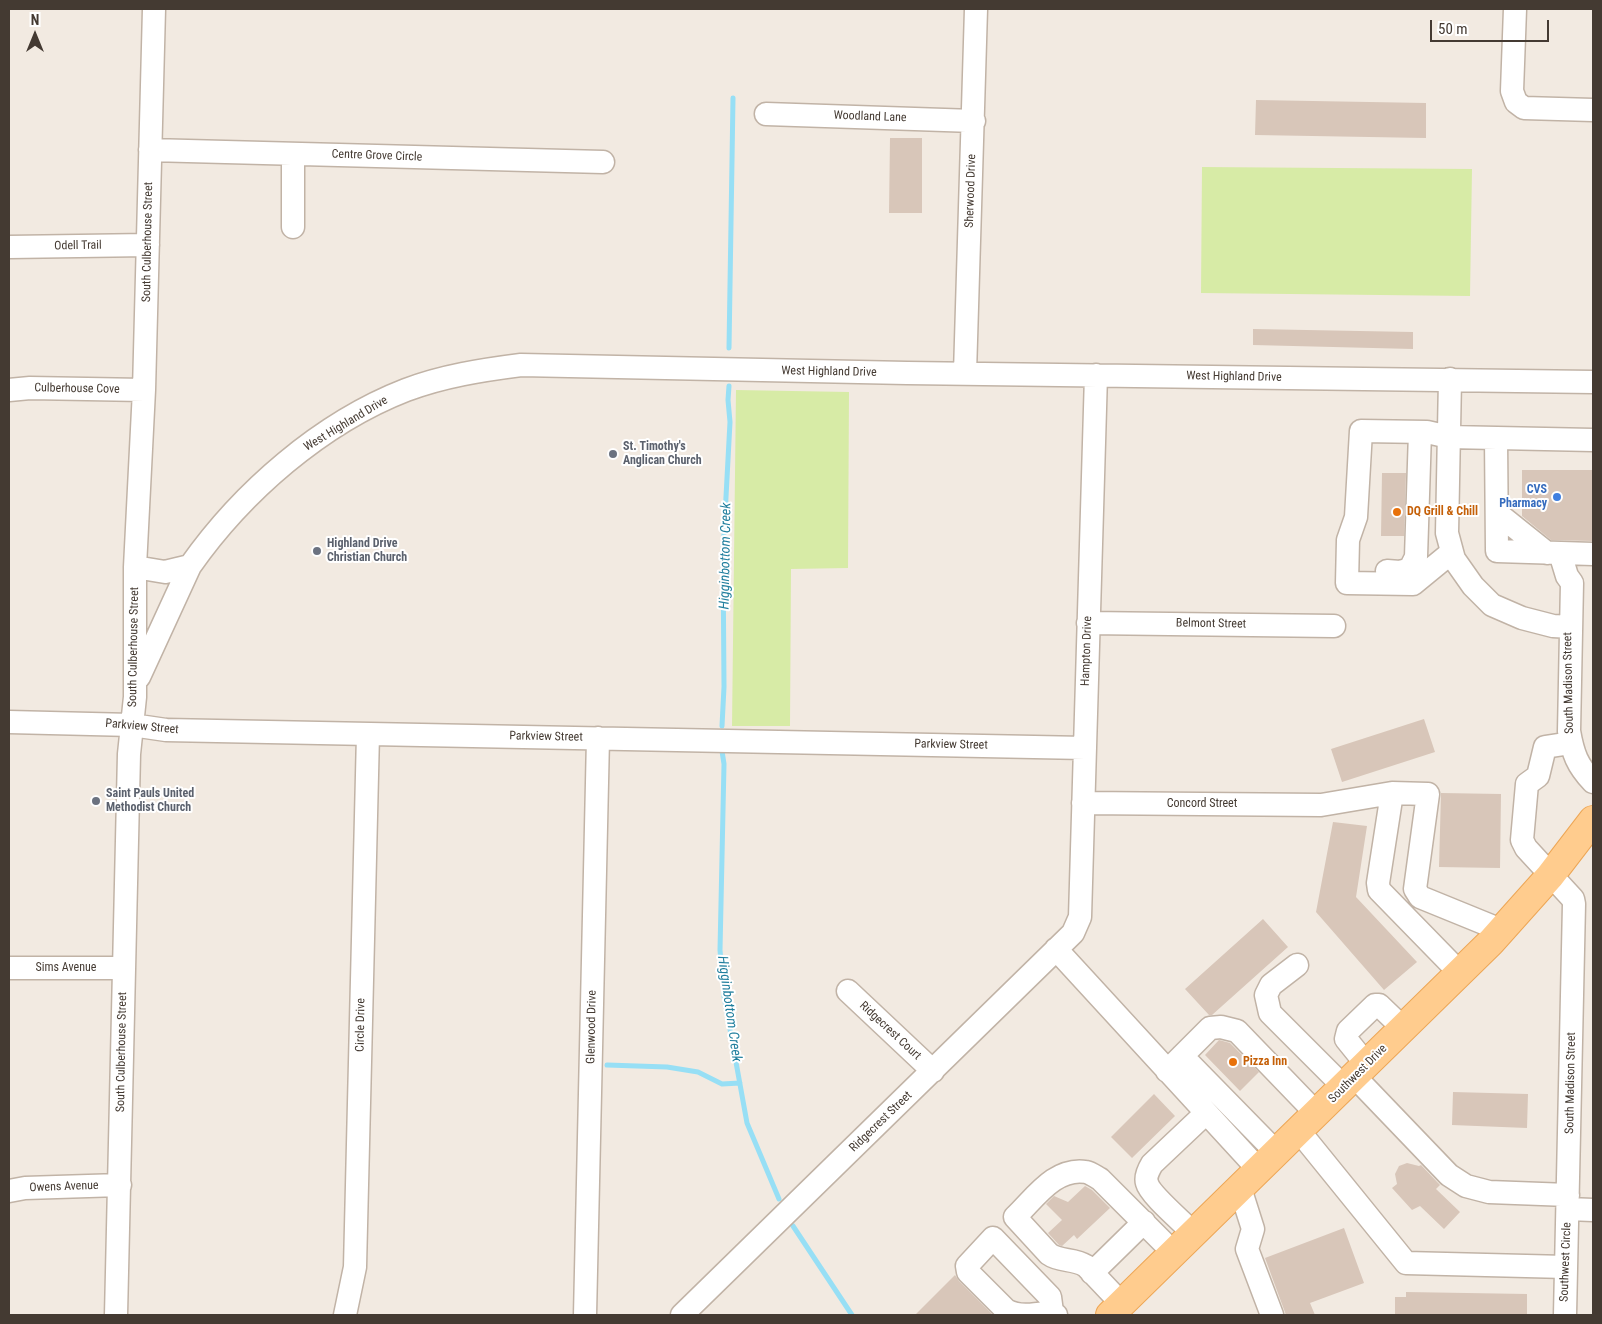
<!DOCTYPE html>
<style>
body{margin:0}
#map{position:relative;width:1602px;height:1324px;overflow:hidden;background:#f2eae1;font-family:"Roboto Condensed",sans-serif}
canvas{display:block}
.frame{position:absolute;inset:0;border:10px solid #443a32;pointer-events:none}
.north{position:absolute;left:10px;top:10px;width:50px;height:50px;-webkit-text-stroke:4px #fff;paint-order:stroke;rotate:0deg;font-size:14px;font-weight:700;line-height:20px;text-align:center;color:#443a32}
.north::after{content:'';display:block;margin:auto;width:18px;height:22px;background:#443a32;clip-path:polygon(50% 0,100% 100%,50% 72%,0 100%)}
.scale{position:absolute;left:1430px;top:20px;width:119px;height:22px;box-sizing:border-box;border:2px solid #443a32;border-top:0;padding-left:6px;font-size:15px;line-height:18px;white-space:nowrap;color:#443a32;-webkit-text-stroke:4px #fff;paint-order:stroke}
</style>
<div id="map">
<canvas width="1602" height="1324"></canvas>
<div class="frame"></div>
<div class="north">N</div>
<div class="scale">50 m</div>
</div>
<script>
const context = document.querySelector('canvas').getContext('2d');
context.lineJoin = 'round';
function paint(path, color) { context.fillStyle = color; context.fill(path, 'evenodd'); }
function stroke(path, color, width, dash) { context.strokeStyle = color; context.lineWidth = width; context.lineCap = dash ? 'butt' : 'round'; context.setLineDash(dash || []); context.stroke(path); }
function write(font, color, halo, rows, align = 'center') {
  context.font = font + ' "Roboto Condensed",sans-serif'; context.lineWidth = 4; context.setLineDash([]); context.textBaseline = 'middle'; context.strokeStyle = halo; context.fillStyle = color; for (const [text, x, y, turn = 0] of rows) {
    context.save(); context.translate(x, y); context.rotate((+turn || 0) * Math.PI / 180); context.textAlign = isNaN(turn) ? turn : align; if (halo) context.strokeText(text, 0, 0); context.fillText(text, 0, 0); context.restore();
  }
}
paint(new Path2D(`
 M1202 167 1472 169 1470 296 1201 293Z
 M736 390 849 392 848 568 791 569 790 726H732Z`), '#d7eba6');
stroke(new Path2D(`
 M729 348 733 98
 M722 726 724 687 723 553 730 422 728 400 729 386
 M722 751 724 764 720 950 724 996 747 1123 779 1199
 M607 1065 667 1067 698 1072 722 1084 740 1083
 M793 1226 852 1315`), '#97dff5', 5);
paint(new Path2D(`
 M1256 100 1426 103V138L1255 135Z
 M890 138H922V213H889Z
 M1253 329 1413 332V349L1253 345Z
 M1522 470H1593V541L1551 540 1522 516Z
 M1382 473H1406L1404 536H1381Z
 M1424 719 1435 752 1342 782 1331 749Z
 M1441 793 1501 794 1500 868 1439 867Z
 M1333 822 1367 826 1356 897 1417 962 1384 990 1316 912Z
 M1263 919 1288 947 1212 1015H1209L1185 989Z
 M1219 1040 1230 1043 1259 1072 1240 1091 1205 1055Z
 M1453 1092 1528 1094 1527 1128 1452 1125Z
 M1154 1094 1175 1116 1132 1158 1111 1137Z
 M1407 1163 1419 1166 1421 1165 1440 1185 1436 1189 1460 1212 1444 1229 1420 1206 1412 1210 1392 1188 1397 1184 1395 1174 1399 1166Z
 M1085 1186 1092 1190 1110 1208 1077 1239 1074 1235 1062 1246 1059 1245 1048 1233 1062 1220 1046 1204 1054 1196 1068 1202Z
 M1344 1228 1364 1283 1310 1303 1315 1315H1286L1265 1258Z
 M955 1275 959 1281 993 1315H915Z
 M1406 1292 1527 1294V1315H1395V1297H1406Z`), '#d8c6b9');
const minor = new Path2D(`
 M1515 9 1512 91 1516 102 1524 108 1593 110
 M766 114 974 121
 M150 150 603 162
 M293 154V227
 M9 247 148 245
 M965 373 976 9
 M1450 379 1447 533 1454 559 1473 586 1492 605 1522 618 1553 626 1571 627
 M9 390 30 388 144 390
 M1496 438 1497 551 1593 554
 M1497 513 1547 553
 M1452 552 1413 584 1347 583 1348 540 1356 517 1361 431 1427 432 1449 437 1593 440
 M1560 553 1567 576 1572 583 1569 731C1573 754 1577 765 1593 782
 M135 567 165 572 190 566C242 492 321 423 406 390 443 376 482 370 521 365L907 373 1593 382
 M1387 571 1400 572 1410 569 1416 557 1420 432
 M1088 623 1334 626
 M139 677 190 566
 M9 722 132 725 166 730 1085 748
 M1392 793 1428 794 1415 889 1420 897 1501 930
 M1083 803 1321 805 1392 793 1378 883 1379 890 1460 973
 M1056 949 1259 1170
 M1297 965 1271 985 1266 995 1270 1013 1344 1087
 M9 968H123
 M848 991 933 1071
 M1182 1056 1277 1153
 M1367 1065 1346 1039 1348 1031 1375 1005H1379L1404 1029
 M1167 1071 1210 1028 1221 1027 1237 1031 1317 1114
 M1355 1077 1449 1175 1466 1186 1489 1192 1568 1195
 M1299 1131 1406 1263 1566 1267
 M1240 1188 1253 1229 1247 1249 1272 1315
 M9 1191 25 1188 120 1185
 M1568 1209 1593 1210
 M1194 1234C1184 1223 1150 1195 1147 1183 1145 1177 1149 1169 1152 1164L1206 1113
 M1092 1273 1144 1222
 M1122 1304 1086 1266C1074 1258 1060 1262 1049 1254L1015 1217C1035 1198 1055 1167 1086 1172 1091 1173 1096 1177 1100 1179L1174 1253
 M1052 1312C1037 1314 1020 1318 1006 1310L968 1272 967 1266 993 1238 1050 1297 1052 1312 1056 1315
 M116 1315 129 754 135 697V567L144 390 154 9
 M345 1315 355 1267 368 734
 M585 1315 598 738
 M682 1315 1073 933 1080 917 1096 375
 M1565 1315 1574 904 1573 899 1526 848 1522 840 1527 784 1538 776 1545 747 1571 743`);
const major = new Path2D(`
 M1110 1315 1491 942 1550 876 1593 820`);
stroke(minor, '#c1b3a6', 25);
stroke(major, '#eda655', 30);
stroke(minor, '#fff', 22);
stroke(major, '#ffcc8e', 28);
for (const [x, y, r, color] of [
 [613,454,5,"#6b7280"],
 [1557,497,5,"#3f7fe0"],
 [1397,512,5,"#e8710a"],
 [317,551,5,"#6b7280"],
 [96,801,5,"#6b7280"],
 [1233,1062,5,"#e8710a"]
]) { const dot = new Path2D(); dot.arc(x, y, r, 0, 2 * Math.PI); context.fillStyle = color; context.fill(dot); stroke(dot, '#fff', 2); }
write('12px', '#443a32', '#fff', [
 ["Woodland Lane",870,117,2],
 ["Centre Grove Circle",377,156,2],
 ["Sherwood Drive",971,191,-88],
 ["South Culberhouse Street",148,242,-89],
 ["Odell Trail",78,246,-1],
 ["West Highland Drive",829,372,1],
 ["West Highland Drive",1234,377,1],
 ["Culberhouse Cove",77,389,1],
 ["West Highland Drive",346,424,-31],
 ["Belmont Street",1211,624,1],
 ["South Culberhouse Street",134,647,-89],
 ["Hampton Drive",1087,651,-88],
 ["South Madison Street",1569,683,-91],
 ["Parkview Street",142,727,5],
 ["Parkview Street",546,737,1],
 ["Parkview Street",951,745,1],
 ["Concord Street",1202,804],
 ["Sims Avenue",66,968],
 ["Circle Drive",361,1025,-89],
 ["Glenwood Drive",592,1027,-89],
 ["Ridgecrest Court",890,1031,43],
 ["South Culberhouse Street",122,1052,-89],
 ["Southwest Drive",1358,1074,-45],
 ["South Madison Street",1571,1083,-89],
 ["Ridgecrest Street",881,1122,-44],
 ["Owens Avenue",64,1187,-2],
 ["Southwest Circle",1566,1262,-88]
]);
write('bold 12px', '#5b616d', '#fff', [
 ["St. Timothy's",623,447],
 ["Anglican Church",623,461],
 ["Highland Drive",327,544],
 ["Christian Church",327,558],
 ["Saint Pauls United",106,794],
 ["Methodist Church",106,808]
], 'left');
write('bold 12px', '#366cbe', '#fff', [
 ["CVS",1547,490],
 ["Pharmacy",1547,504]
], 'right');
write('bold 12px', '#c56008', '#fff', [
 ["DQ Grill & Chill",1407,512],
 ["Pizza Inn",1243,1062]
], 'left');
write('italic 14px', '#217f9e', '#fff', [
 ["Higginbottom Creek",726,556,-89],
 ["Higginbottom Creek",729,1009,82]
]);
</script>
